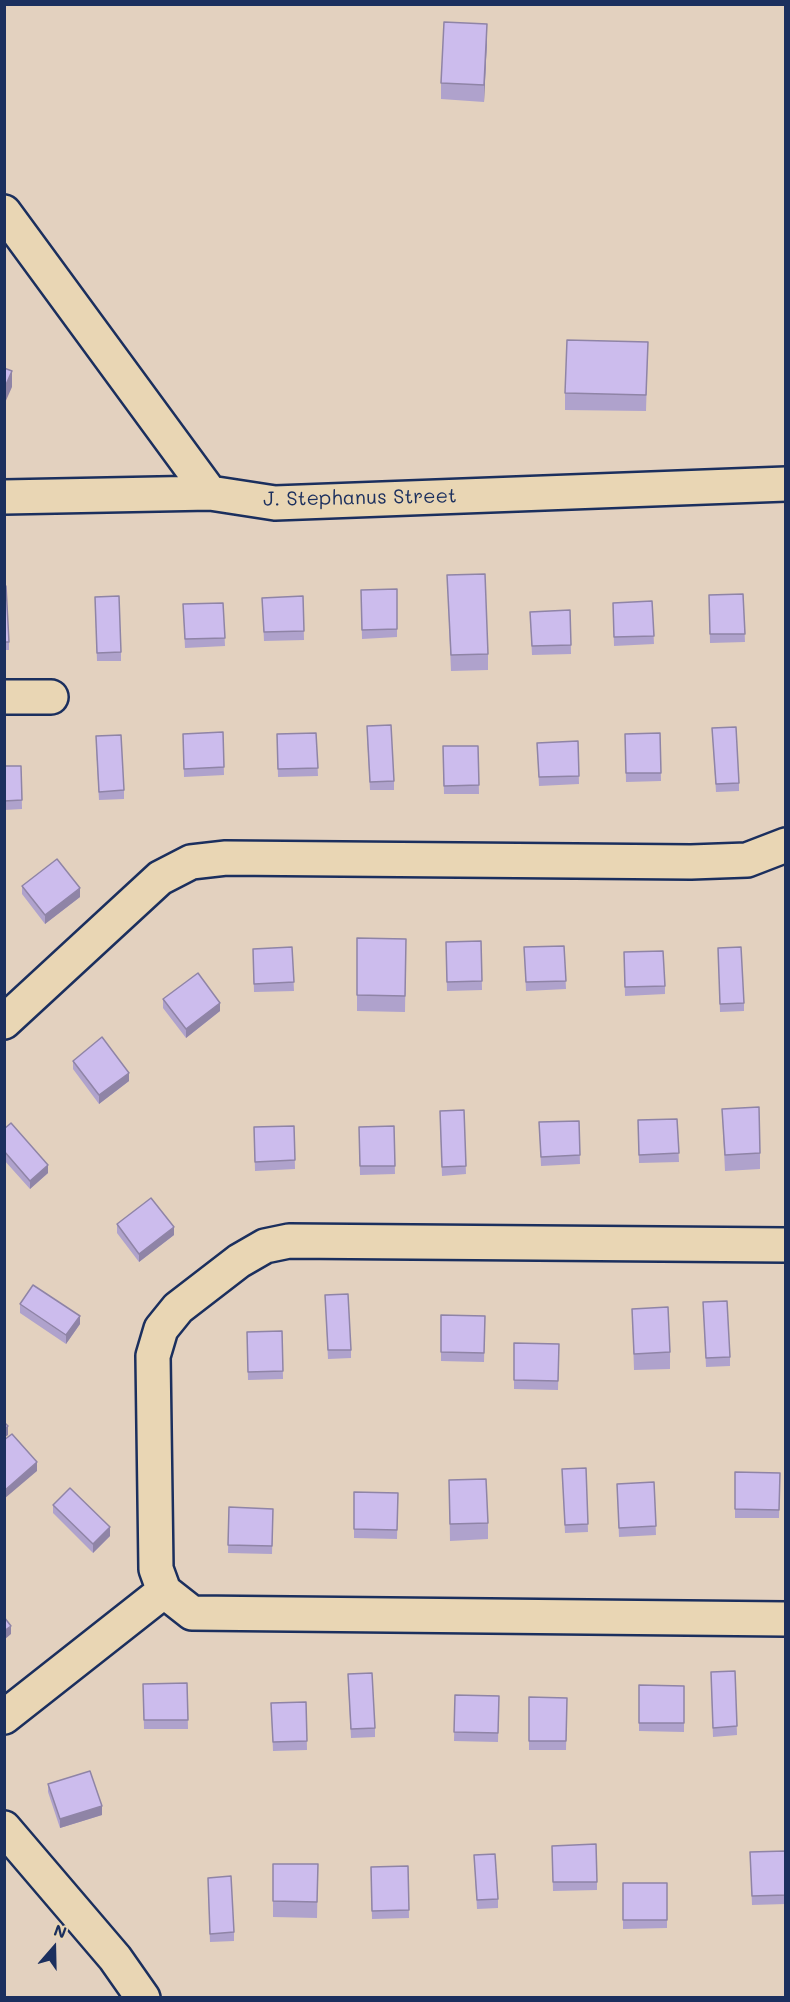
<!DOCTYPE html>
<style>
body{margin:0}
#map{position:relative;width:790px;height:2002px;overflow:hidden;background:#e3d1bf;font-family:Mali,sans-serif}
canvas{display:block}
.frame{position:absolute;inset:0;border:6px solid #1b2f5e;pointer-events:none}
.north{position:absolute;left:24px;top:1918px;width:60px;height:60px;-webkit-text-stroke:4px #e9d6b4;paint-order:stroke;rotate:20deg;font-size:16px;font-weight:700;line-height:24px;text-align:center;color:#1b2f5e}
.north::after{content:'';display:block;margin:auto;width:21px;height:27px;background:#1b2f5e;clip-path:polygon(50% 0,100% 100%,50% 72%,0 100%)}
</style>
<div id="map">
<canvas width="790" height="2002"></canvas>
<div class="frame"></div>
<div class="north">N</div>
</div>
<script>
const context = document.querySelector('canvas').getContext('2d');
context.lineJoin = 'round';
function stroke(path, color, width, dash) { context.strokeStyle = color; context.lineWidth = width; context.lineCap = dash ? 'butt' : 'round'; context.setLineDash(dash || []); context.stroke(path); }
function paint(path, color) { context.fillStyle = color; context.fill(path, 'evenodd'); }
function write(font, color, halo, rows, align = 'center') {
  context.font = font + ' Mali,sans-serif'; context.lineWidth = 5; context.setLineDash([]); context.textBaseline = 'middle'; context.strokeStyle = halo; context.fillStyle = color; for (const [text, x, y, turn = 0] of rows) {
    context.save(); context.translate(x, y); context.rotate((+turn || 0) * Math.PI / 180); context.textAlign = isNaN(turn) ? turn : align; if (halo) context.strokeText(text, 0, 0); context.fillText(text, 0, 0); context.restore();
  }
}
const minor = new Path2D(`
 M4 212 210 493 275 503 786 484
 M4 497 210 493
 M4 697H51
 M4 1022 160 878 191 862 226 858 691 862 747 860 786 845
 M786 1245 289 1241 265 1246 239 1261 178 1308 161 1329 153 1356 156 1569 164 1591 192 1613 786 1619
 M4 1717 164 1591
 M4 1828 115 1958 143 1998`);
stroke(minor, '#1b2f5e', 38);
stroke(minor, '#e9d6b4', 33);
paint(new Path2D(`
 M487 40 484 102 441 99V83Z
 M648 342 646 411 565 410V393Z
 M447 575 488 654V670L451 671Z
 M4 586 9 642V650H4Z
 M397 589V637L362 639 361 590Z
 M743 594 745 642 710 643 709 595Z
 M303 596 304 640 264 641 262 598Z
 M95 597 121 652V661H97Z
 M652 601 654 644 614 646 613 603Z
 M223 603 225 646 185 648 183 604Z
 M570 610 571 654 532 655 530 612Z
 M712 728 739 783V791L716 792Z
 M223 732 224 775 184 777 183 734Z
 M316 733 318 776 278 777 277 734Z
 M660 733 661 781 626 782 625 734Z
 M367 735 394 781V790H370Z
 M578 741 579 784 539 786 537 743Z
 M96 744 124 790V799L99 800Z
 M443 746H478L479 794H444Z
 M4 766H21L22 809 4 810Z
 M22 886 80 897 45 924 22 894Z
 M357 938 406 939 405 1012 357 1011Z
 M481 941 482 990 447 991 446 942Z
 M564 946 566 989 526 991 524 947Z
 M292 947 294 991 254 992 253 949Z
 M718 948 744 1003V1011L720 1012Z
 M624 952 665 986V994L625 996Z
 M163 999 220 1011 186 1038 163 1008Z
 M73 1061 129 1081 99 1104 73 1069Z
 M722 1109 760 1153V1169L725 1171Z
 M464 1110 466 1174 442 1176 440 1120Z
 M677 1119 679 1162 639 1163 638 1120Z
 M579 1121 580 1164 541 1166 539 1122Z
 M294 1126 295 1169 255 1171 254 1127Z
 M394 1126 395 1174 360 1175 359 1127Z
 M4 1129 48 1173 30 1189 4 1160Z
 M117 1224 174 1235 139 1262 117 1233Z
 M325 1295 351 1350V1358L328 1359Z
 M703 1302 730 1357V1366L706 1367Z
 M20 1304 80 1324 66 1344 20 1313Z
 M632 1309 670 1352V1369L634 1370Z
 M441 1315 485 1316 484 1362 441 1361Z
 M282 1331 283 1379 248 1380 247 1332Z
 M514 1343 559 1344 558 1390 514 1389Z
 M586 1468 588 1532 565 1533 562 1469Z
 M735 1472 780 1473 779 1518H735Z
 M449 1480 488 1523V1539L450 1541Z
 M654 1482 656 1535 619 1537 617 1484Z
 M354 1492 398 1493 397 1539 354 1538Z
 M53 1505 110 1536 93 1553 53 1513Z
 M229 1507 273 1509 272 1554 228 1553Z
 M735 1671 737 1735 713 1737 711 1681Z
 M348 1682 375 1728V1737L351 1738Z
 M187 1683 188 1729H144L143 1684Z
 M639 1685 684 1686V1732L639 1731Z
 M455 1695 499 1696 498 1742 454 1741Z
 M529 1697 567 1698 566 1750H529Z
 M306 1702 307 1750 273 1751 271 1703Z
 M48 1784 102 1815 60 1828 48 1792Z
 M552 1846 597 1882V1890L553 1891Z
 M786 1851V1904L752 1905 750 1852Z
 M474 1855 498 1899V1908L477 1909Z
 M273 1864H318L317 1918 273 1917Z
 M408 1866 409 1918 372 1919 371 1867Z
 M623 1883H667V1928L623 1929Z
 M208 1886 234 1932V1941L210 1942Z`), '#afa2cc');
paint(new Path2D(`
 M487 24V40L484 102V85Z
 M12 371V387L4 405V389Z
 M80 888V897L45 924V915Z
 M220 1003V1011L186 1038V1029Z
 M129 1073V1081L99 1104V1095Z
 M48 1165V1173L30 1189V1181Z
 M174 1227V1235L139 1262V1254Z
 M80 1316V1324L66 1344V1335Z
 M8 1426V1435L4 1438V1430Z
 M37 1462V1471L4 1499V1491Z
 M110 1527V1536L93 1553V1544Z
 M11 1626V1634L4 1640V1631Z
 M102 1806V1815L60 1828V1819Z`), '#8f84a6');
const building = new Path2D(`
 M444 22 487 24 484 85 441 83Z
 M567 340 648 342 646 395 565 393Z
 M4 368 12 371 4 389Z
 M485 574 488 654 451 655 447 575Z
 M4 586H6L9 642H4Z
 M397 589V629L362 630 361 590Z
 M743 594 745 634H710L709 595Z
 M119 596 121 652 97 653 95 597Z
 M303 596 304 631 264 632 262 598Z
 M652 601 654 636 614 637 613 603Z
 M223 603 225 638 185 639 183 604Z
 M570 610 571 645 532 646 530 612Z
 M391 725 394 781 370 782 367 726Z
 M736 727 739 783 716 784 712 728Z
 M223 732 224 767 184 769 183 734Z
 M316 733 318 768 278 769 277 734Z
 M660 733 661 773H626L625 734Z
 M121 735 124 790 99 792 96 736Z
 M578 741 579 776 539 777 537 743Z
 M443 746H478L479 785 444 786Z
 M4 766H21L22 800 4 801Z
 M57 859 80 888 45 915 22 886Z
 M357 938 406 939 405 996 357 995Z
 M481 941 482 981 447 982 446 942Z
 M564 946 566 981 526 982 524 947Z
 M292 947 294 982 254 984 253 949Z
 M741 947 744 1003 720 1004 718 948Z
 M663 951 665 986 625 987 624 952Z
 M198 973 220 1003 186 1029 163 999Z
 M102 1037 129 1073 99 1095 73 1061Z
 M759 1107 760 1153 725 1155 722 1109Z
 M464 1110 466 1166 442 1167 440 1111Z
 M677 1119 679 1153 639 1155 638 1120Z
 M579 1121 580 1155 541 1157 539 1122Z
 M11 1123 48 1165 30 1181 4 1151V1129Z
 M294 1126 295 1160 255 1162 254 1127Z
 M394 1126 395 1166H360L359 1127Z
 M151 1198 174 1227 139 1254 117 1224Z
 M33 1285 80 1316 66 1335 20 1304Z
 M348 1294 351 1350H328L325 1295Z
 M727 1301 730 1357 706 1358 703 1302Z
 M668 1307 670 1352 634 1354 632 1309Z
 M441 1315 485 1316 484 1353 441 1352Z
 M282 1331 283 1371 248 1372 247 1332Z
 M514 1343 559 1344 558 1381 514 1380Z
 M4 1422 8 1426 4 1430Z
 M12 1434 37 1462 4 1491V1440Z
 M586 1468 588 1524 565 1525 562 1469Z
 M735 1472 780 1473 779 1510 735 1509Z
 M486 1479 488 1523 450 1524 449 1480Z
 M654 1482 656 1526 619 1528 617 1484Z
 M70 1488 110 1527 93 1544 53 1505Z
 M354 1492 398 1493 397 1530 354 1529Z
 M229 1507 273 1509 272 1546 228 1545Z
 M4 1617 11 1626 4 1631Z
 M735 1671 737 1726 713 1728 711 1672Z
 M372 1673 375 1728 351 1729 348 1674Z
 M187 1683 188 1720H144L143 1684Z
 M639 1685 684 1686V1723H639Z
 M455 1695 499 1696 498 1733 454 1732Z
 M529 1697 567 1698 566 1741H529Z
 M306 1702 307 1741 273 1742 271 1703Z
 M90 1771 102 1806 60 1819 48 1784Z
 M596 1844 597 1882H553L552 1846Z
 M786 1851V1895L752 1896 750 1852Z
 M495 1854 498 1899 477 1900 474 1855Z
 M273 1864H318L317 1902 273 1901Z
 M408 1866 409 1910 372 1911 371 1867Z
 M231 1876 234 1932 210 1934 208 1878Z
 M623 1883H667V1920H623Z`);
paint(building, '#ccbced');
stroke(building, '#8f84a6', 1.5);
write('20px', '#1b2f5e', '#e9d6b4', [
 ["J. Stephanus Street",360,498,-1]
]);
</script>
